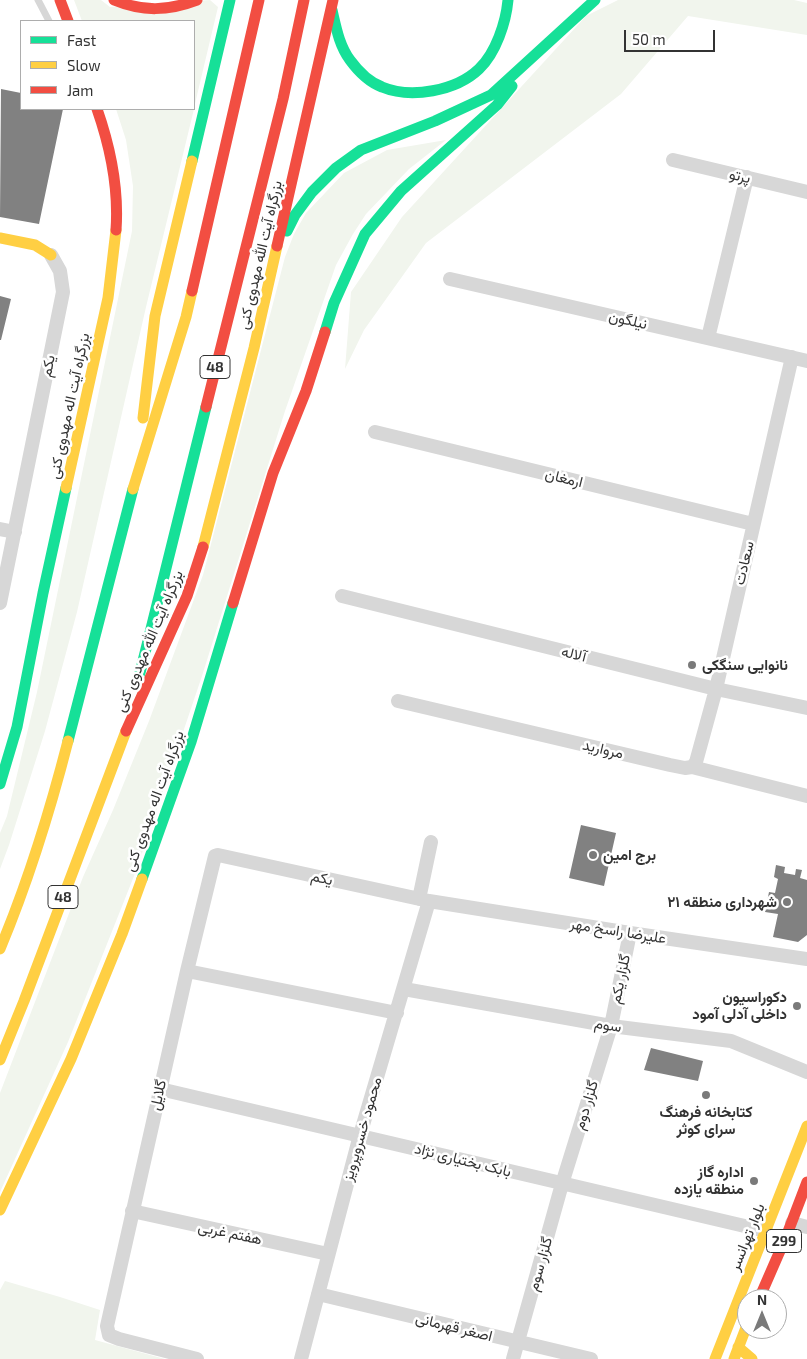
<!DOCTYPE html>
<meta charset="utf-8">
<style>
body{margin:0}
#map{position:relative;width:807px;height:1359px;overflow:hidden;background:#fff;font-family:"Exo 2",sans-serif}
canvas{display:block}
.legend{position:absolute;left:20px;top:20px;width:175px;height:90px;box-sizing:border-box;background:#fff;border:1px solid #adadad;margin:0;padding:6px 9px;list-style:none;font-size:15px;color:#333}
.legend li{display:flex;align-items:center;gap:10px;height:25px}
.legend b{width:25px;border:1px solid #adadad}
.north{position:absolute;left:737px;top:1289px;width:50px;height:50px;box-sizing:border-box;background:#fff;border:1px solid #adadad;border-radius:50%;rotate:0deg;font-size:14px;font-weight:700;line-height:20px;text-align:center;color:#333}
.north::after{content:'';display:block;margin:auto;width:18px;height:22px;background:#7a7a7a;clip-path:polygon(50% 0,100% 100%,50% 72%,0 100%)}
.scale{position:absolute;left:624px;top:30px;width:91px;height:22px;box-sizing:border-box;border:2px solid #333;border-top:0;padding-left:6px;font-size:15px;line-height:18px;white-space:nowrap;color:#333;-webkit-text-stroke:4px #fff;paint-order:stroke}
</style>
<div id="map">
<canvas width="807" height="1359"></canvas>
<ul class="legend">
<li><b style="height:6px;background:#16e098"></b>Fast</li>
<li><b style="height:6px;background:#ffcf43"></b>Slow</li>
<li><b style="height:6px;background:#f24e42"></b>Jam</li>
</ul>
<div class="north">N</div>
<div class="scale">50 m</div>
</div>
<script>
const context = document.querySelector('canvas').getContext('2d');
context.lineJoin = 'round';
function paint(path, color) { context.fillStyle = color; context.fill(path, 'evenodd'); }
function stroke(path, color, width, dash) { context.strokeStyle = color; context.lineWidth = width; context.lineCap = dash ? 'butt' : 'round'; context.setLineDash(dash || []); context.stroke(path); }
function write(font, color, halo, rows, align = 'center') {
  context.font = font + ' "Exo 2",Vazirmatn,sans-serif'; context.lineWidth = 5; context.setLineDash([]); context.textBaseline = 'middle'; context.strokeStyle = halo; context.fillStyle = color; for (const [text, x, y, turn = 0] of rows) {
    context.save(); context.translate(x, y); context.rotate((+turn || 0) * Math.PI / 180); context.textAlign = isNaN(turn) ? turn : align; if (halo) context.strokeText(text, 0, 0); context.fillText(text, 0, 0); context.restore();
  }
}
paint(new Path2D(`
 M74 0H101L110 7 210 0 218 7 194 108V21H82Z
 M618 0H794L807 3V35L688 16 621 94 426 243 364 330 345 369 351 292 402 217 586 16Z
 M116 109H194L146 307 77 612 45 731 9 845 0 869V833L7 816 37 692 132 231 133 186 126 140Z
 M446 140 409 169 366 214 353 234 336 265 285 411 202 676 136 871 68 1042 0 1192V1093L83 877 113 810 149 721 203 575 285 257 294 234 306 213 344 173 387 150Z
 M5 1281 60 1297 100 1310 95 1340 165 1359H0V1290Z`), '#f1f5ed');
paint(new Path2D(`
 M1 89 21 93V109H63L39 224 0 217Z
 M0 296 11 299 1 340H0Z
 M581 825 616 833 604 886 569 878Z
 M776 865 785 867 784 873 795 875 796 869 802 870 800 878 807 880V935L798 942 773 937 778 914 765 912 769 892 775 893 778 879 774 877Z
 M651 1048 703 1061 698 1081 644 1070Z`), '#818181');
stroke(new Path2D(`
 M38 0 49 21`), '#d7d7d7', 7);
stroke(new Path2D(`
 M673 160 807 192
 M450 279 807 361
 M708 338 747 177
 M375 432 753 524
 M0 529 15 532
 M342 596 716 689 807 708
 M0 603 63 292 60 271 51 255
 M398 701 670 765 685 768 692 767 807 796
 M692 767 696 762 716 689 792 357
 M419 899 431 842
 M187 971 397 1013
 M404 989 611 1026 731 1041 807 1072
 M160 1089 766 1231
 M132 1211 328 1254
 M792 1223 807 1227
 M318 1294 591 1359
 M197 1359 119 1339 109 1335 107 1326 187 971 215 856 218 855 429 901 630 933 807 959
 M301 1359 360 1135 429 901
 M513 1359 562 1184 611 1026 630 933`), '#d7d7d7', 14);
stroke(new Path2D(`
 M332 10C336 27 339 45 350 60 358 71 369 82 382 87 411 99 456 91 479 69 496 53 506 22 508 0
 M192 161 230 0
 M287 231 295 215 312 192 336 168 361 150 435 121 491 95 595 0
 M325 332 334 303 365 234 401 191 497 105 512 86
 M140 673 206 407
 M68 741 133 489
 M0 784 17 727 43 593 66 488
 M142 879 191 742 233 603`), '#16e098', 11);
stroke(new Path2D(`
 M0 238 35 245 51 255
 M143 418 155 316 192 161
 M66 488 108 298 116 230
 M133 489 186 317 192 291
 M203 547 254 348 277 246
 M0 949C28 882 50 811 68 741
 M0 1060 24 1001 126 731
 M0 1210 71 1059 122 934 142 879
 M738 1347 752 1359
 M715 1359 807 1126
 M734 1359 747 1325`), '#ffcf43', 11);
stroke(new Path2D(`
 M60 0 68 21
 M114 0C143 12 168 11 197 0
 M97 109C111 149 119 188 116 230
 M277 246 333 0
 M192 291 259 0
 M206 407 283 99 304 0
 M233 603 273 473 306 391 325 332
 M126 731 187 596 203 547
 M759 1299 786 1237 807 1182`), '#f24e42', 11);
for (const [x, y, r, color] of [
 [692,665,5,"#7a7a7a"],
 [593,855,5,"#7a7a7a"],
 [787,902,5,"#7a7a7a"],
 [797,1006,5,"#7a7a7a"],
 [706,1095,5,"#7a7a7a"],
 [754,1181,5,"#7a7a7a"]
]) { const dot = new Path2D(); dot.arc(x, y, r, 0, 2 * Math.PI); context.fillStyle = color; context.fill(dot); stroke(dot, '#fff', 2); }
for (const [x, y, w] of [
 [215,367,30],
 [63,897,30],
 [784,1241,35]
]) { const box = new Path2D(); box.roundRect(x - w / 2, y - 11.5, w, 23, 4); context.fillStyle = '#fff'; context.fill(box); stroke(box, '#333', 1); }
write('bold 14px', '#333', null, [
 ["48",215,367],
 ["48",63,897],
 ["299",784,1241]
]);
write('15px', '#333', '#fff', [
 ["پرتو",740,176,13],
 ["بزرگراه آیت الله مهدوی کنی",260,255,-77],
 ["نیلگون",628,320,13],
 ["یکم",48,366,-79],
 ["بزرگراه آیت اله مهدوی کنی",69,406,-78],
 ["ارمغان",564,478,14],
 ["سعادت",744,563,-77],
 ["بزرگراه آیت الله مهدوی کنی",149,641,-67],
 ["آلاله",574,654,14],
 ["مروارید",603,749,13],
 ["بزرگراه آیت اله مهدوی کنی",154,801,-70],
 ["یکم",322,878,12],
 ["علیرضا راسخ مهر",618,931,9],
 ["گلزار یکم",620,979,-78],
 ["سوم",608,1025,9],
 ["گلایل",158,1095,-77],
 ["گلزار دوم",586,1105,-73],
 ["محمود خسروپرویز",362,1129,-74],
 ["بابک بختیاری نژاد",463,1160,14],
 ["هفتم غربی",230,1233,12],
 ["بلوار تهرانسر",747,1237,-68],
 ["گلزار سوم",540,1264,-74],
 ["اصغر قهرمانی",454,1327,14]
]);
write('bold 15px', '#333', '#fff', [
 ["نانوایی سنگکی",702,665,"left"],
 ["برج امین",603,855,"left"],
 ["شهرداری منطقه ۲۱",777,902],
 ["دکوراسیون",787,997],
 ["داخلی آدلی آمود",787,1014],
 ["کتابخانه فرهنگ",706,1112,"center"],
 ["سرای کوثر",706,1129,"center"],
 ["اداره گاز",744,1172],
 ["منطقه یازده",744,1189]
], 'right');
</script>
